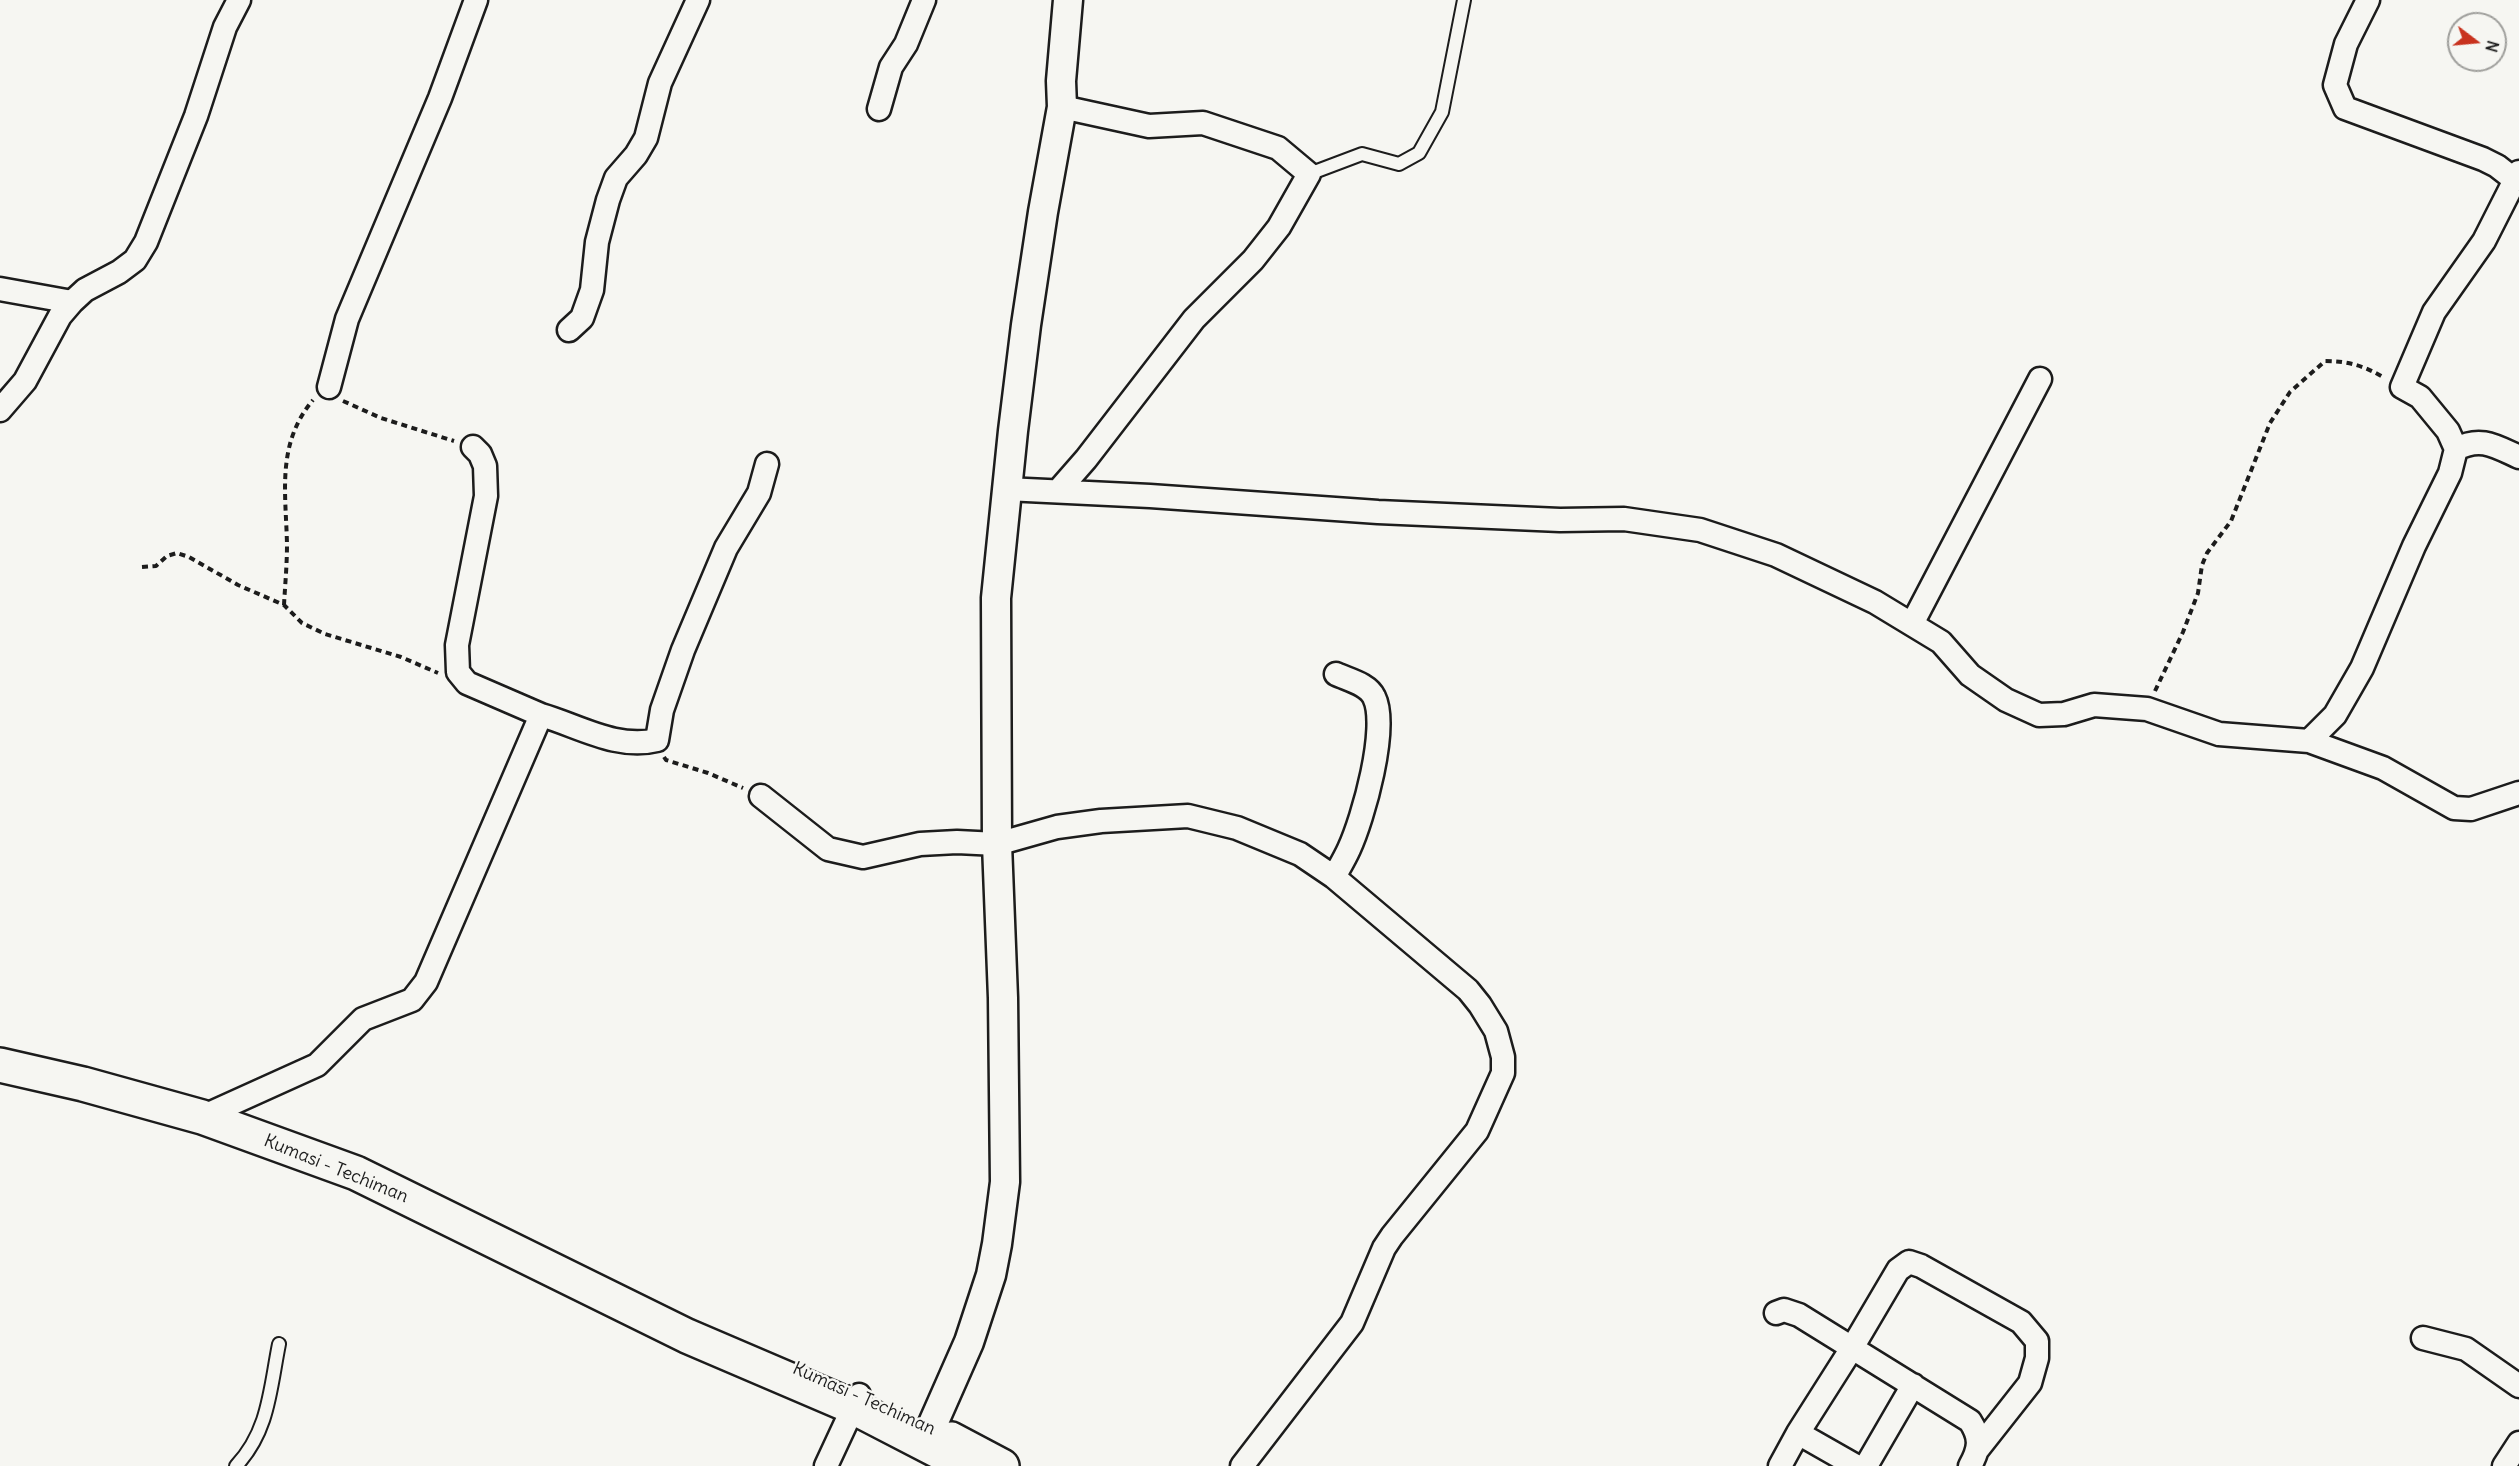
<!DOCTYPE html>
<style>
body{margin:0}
#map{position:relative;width:2519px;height:1466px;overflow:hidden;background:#f6f6f2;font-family:Delius,sans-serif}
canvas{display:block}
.north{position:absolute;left:2447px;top:12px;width:60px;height:60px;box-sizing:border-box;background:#f6f6f2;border:2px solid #9f9f9c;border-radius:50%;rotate:106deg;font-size:16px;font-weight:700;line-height:24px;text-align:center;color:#1c1c1c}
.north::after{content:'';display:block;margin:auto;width:21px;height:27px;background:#c8321e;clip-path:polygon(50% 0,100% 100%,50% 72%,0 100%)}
</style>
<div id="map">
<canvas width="2519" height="1466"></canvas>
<div class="north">N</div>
</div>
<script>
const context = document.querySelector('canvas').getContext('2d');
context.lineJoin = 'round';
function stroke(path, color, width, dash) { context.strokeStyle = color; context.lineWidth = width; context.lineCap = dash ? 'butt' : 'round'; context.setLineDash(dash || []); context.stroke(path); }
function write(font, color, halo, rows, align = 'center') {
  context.font = font + ' Delius,sans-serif'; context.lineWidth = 5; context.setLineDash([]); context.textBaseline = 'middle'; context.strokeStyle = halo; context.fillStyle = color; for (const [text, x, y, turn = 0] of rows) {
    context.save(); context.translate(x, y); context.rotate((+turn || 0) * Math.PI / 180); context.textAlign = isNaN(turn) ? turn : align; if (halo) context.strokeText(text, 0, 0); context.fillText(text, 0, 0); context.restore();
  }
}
const service = new Path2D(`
 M1309 174 1362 154 1399 164 1419 153 1442 112 1464 0
 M236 1466C269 1431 270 1389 279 1344`);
const minor = new Path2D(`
 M2368 0 2346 44 2335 85 2345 108 2483 159 2497 166 2515 180
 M879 109 891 67 906 44 924 0
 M0 289 72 302
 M569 330 582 318 592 290 597 242 608 200 616 178 636 155 646 138 660 83 698 0
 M329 387 347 319 440 98 476 0
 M0 410 25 381 60 316 72 302 85 290 119 272 135 260 146 242 196 116 225 27 239 0
 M2456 449C2481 436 2495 446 2519 457
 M1006 489 1150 496 1378 512 1560 520 1624 519 1700 530 1776 555 1875 602 1941 642 1970 675 2006 700 2039 715 2064 714 2094 705 2147 709 2219 734 2309 741 2383 768 2454 808 2471 809 2519 793
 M1058 491 1086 459 1194 319 1253 260 1279 227 1309 174 1278 148 1203 123 1149 126 1062 107
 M1912 624 2040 379
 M541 715C579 726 617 750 657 740L662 710 683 650 726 548 759 493 767 464
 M2309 741 2335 715 2362 668 2414 546 2450 473 2456 449 2448 431 2420 397 2402 387 2434 312 2484 241 2519 172
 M761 796 828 849 863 857 920 844 957 842 997 844 1057 827 1101 821 1188 816 1237 828 1300 854 1334 877 1468 990 1480 1005 1496 1031 1503 1057V1073L1477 1131 1392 1236 1384 1248 1352 1323 1242 1466
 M1334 877C1339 868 1345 858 1349 849 1363 819 1389 727 1374 697 1368 684 1349 680 1336 674
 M202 1117 317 1065 363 1019 412 1000 426 982 541 715 467 683 458 672 457 645 486 496 485 466 480 454 473 447
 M1776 1313 1784 1310 1799 1315 1970 1421C1981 1438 1980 1448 1970 1466
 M2423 1338 2466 1349 2519 1386
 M1798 1433 1856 1466
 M826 1466 859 1395
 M1780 1466 1798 1433 1852 1348 1898 1270 1909 1262 1921 1266 2021 1322 2037 1341V1358L2030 1383 1978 1449
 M1866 1466 1913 1385
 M2504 1466 2519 1443`);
const tertiary = new Path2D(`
 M924 1444 969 1342 991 1275 997 1244 1005 1182 1003 998 997 844 996 598 1013 431 1026 325 1043 212 1062 107 1061 81 1068 0`);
const trunk = new Path2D(`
 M0 1065 83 1084 202 1117 356 1173 687 1336 853 1407 967 1466
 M951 1439 1002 1466`);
stroke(service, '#1c1c1c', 16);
stroke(minor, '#1c1c1c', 27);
stroke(tertiary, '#1c1c1c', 33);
stroke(trunk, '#1c1c1c', 38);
stroke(new Path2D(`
 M343 401 381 418 454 441
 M142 567 156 566 167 556 177 553 189 557 238 585 284 605 302 623 325 634 401 657 438 673
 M284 605C285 586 287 565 287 545 286 493 276 444 313 400
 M2155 691 2183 632 2198 593 2202 565 2207 553 2231 521 2270 423 2290 392 2325 361C2348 361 2364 366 2383 377
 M664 757 666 760 708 773 743 788`), '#1c1c1c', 4, [6, 4.5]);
stroke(service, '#f6f6f2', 12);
stroke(minor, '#f6f6f2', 22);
stroke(tertiary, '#f6f6f2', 28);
stroke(trunk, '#f6f6f2', 33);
write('18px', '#1c1c1c', '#f6f6f2', [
 ["Kumasi - Techiman",336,1169,22],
 ["Kumasi - Techiman",864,1399,24]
]);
</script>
